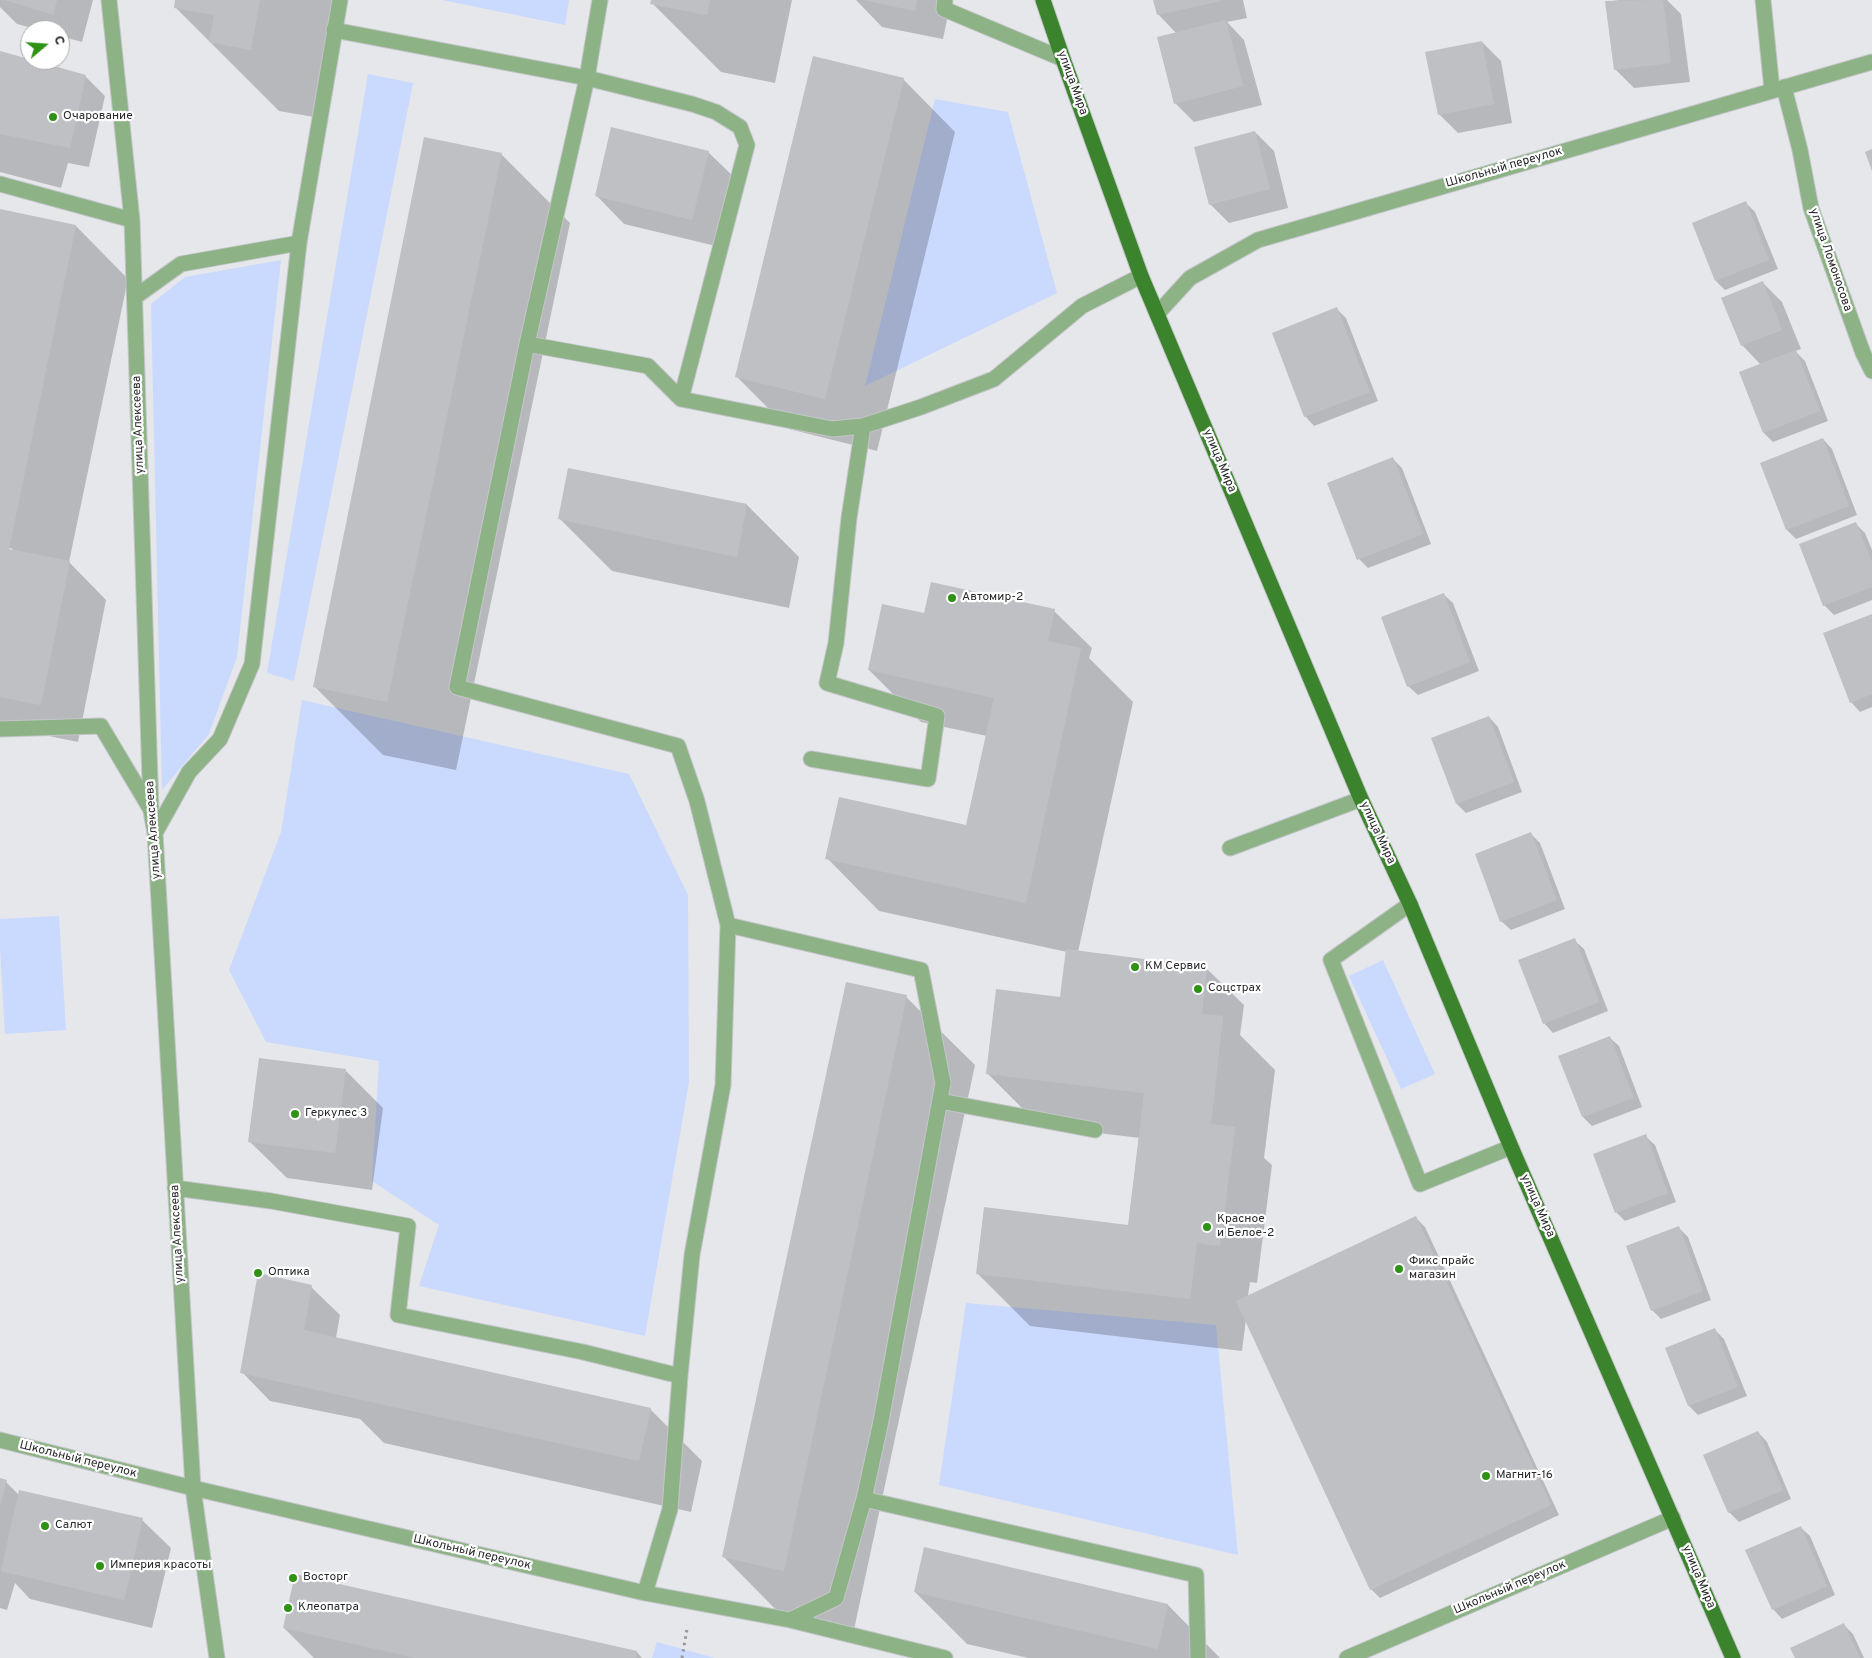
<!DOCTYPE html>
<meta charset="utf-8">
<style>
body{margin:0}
#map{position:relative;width:1872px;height:1658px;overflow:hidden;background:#e5e7eb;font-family:Overpass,sans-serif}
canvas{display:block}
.north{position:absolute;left:20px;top:20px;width:50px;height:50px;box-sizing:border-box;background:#fff;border:1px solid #a9a9aa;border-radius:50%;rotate:72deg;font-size:14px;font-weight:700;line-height:20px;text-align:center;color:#27282a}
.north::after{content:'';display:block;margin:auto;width:18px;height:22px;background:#2e9214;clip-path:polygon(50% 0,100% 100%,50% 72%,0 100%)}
</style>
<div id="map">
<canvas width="1872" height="1658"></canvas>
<div class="north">С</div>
</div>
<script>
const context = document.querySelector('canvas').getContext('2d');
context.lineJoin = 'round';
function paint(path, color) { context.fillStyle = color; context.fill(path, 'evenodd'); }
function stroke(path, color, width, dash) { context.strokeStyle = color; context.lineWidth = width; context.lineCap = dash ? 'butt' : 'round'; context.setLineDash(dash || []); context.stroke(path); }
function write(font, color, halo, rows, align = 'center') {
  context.font = font + ' Overpass,sans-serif'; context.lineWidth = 4.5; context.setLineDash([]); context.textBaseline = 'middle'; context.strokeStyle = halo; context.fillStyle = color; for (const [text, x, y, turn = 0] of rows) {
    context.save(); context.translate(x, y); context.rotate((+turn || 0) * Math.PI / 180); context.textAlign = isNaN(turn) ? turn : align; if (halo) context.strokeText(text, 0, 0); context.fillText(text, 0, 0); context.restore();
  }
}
paint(new Path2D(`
 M442 0H569L565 25Z
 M368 74 413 83 294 681 267 673Z
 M935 99 1008 112 1057 293 865 386Z
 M281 260 237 657 209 734 162 790 151 304 185 277Z
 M302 700 629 774 688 895 689 1082 645 1336 419 1286 439 1225 372 1181 379 1061 266 1042 229 970 281 832Z
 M59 916 66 1030 5 1034 0 949V919Z
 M1383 960 1435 1074 1401 1089 1349 976Z
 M966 1303 1216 1325 1238 1555 939 1485Z
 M657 1642 715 1658H652Z`), '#cad9fe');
paint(new Path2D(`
 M0 0H93L82 42 60 36V30H39L17 24 0 7Z
 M176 0H341L320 118 279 111 175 7Z
 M652 0H792L775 83 721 72 652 3Z
 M856 0H951L943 39 882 27Z
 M1154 0H1243L1247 18 1227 22 1244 40 1262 105 1194 122 1175 103 1177 34 1158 14Z
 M1619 0H1667L1681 14 1690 82 1634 88 1615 69 1606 2Z
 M1482 42 1501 61 1512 123 1458 133 1439 114Z
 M0 52 86 77 105 96 89 167 68 163 61 188 0 172Z
 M903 79 955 132 877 451 789 429 737 377Z
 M1255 132 1274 151 1288 208 1229 223 1210 204Z
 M708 152 737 180 720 247 624 224 596 195Z
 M501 154 570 223 456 770 383 755 314 686Z
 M1746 203 1755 212 1778 269 1725 290 1716 281Z
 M0 210 76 226 128 279 69 562 106 600 78 742 0 726V549L12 551 13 549 0 546Z
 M1763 283 1782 302 1801 349 1795 351 1805 361 1828 421 1773 442 1764 433 1741 373 1761 365 1742 345Z
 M1337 309 1346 318 1378 401 1314 426 1305 416Z
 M1823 439 1832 449 1857 515 1796 539 1787 530 1762 463Z
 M1393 459 1402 468 1431 544 1368 568 1359 559Z
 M747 505 799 557 789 608 612 571 560 519Z
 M1856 524 1865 533 1872 550V600L1834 615 1824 605Z
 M1443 594 1453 603 1479 671 1418 695 1408 686Z
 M1054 611 1092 648 1089 658 1133 702 1078 952 1206 968 1244 1005 1240 1035 1275 1070 1264 1158 1272 1165 1257 1283 1250 1282 1248 1296 1416 1218 1425 1227 1559 1515 1380 1598 1371 1589 1246 1319 1242 1351 1030 1326 977 1273 1129 1226 1140 1138 1040 1126 988 1074 1064 998 1067 952 879 911 827 858 967 827 987 736 921 722 869 670 928 615Z
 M1872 615V707L1860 712 1851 702Z
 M1489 717 1498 727 1522 792 1466 813 1457 804Z
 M1531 834 1540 843 1565 909 1511 930 1501 921Z
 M1574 940 1584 949 1608 1011 1553 1033 1544 1023Z
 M906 997 975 1065 852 1639 792 1626 724 1557Z
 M1609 1037 1619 1046 1642 1107 1592 1126 1583 1117 1559 1056Z
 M346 1071 383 1108 372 1190 287 1178 249 1141Z
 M1645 1136 1655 1145 1676 1202 1625 1221 1616 1212Z
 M1679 1228 1688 1237 1711 1300 1661 1319 1652 1310Z
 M311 1287 340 1315 336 1338 650 1409 702 1461 691 1512 384 1443 360 1419 270 1401 242 1372Z
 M1715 1330 1724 1339 1747 1396 1698 1415 1689 1406Z
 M1758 1432 1767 1442 1791 1499 1739 1522 1729 1512Z
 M0 1480 6 1482 19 1495 142 1520 171 1548 152 1628 30 1599 15 1583 7 1610 0 1608Z
 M1800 1527 1810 1536 1835 1595 1782 1619 1773 1609Z
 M925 1549 1168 1605 1220 1658H1028L967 1644 915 1592Z
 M295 1576 637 1652 642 1658H314L284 1628Z
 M1843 1624 1853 1634 1864 1658H1796Z`), '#0003');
paint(new Path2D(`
 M5 0H57L53 15Z
 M175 0H260L251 50 209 42 214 15 174 8Z
 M651 0H710L707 15 650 4Z
 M864 0H917L915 11Z
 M1153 0H1221V1L1157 15Z
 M1663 0 1671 63 1614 70 1605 1Z
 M1226 20 1243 86 1174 104 1157 37Z
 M1482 41 1494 104 1438 115 1425 52Z
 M0 51 86 75 70 148 0 134Z
 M813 56 904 78 825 399 735 377Z
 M611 127 709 151 692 220 595 196Z
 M1255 131 1270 189 1209 205 1194 147Z
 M424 137 502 153 387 702 313 687Z
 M1872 149V171L1865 152Z
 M1746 201 1769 260 1715 281 1692 223Z
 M0 209 76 225 9 549 70 561 41 705 0 697Z
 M1763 281 1782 330 1741 346 1721 298Z
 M1337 307 1370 392 1304 417 1272 333Z
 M1796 350 1820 411 1763 433 1739 372Z
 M1823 438 1849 506 1786 530 1760 463Z
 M1393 457 1423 534 1357 560 1327 483Z
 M568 468 747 504 737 557 558 519Z
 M1856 522 1872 562V587L1823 606 1799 544Z
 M931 582 1055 609 1048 641 1081 648 1026 903 825 859 839 797 966 825 994 698 868 670 882 604 924 613Z
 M1444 593 1470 662 1407 687 1381 617Z
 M1872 614V694L1850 703 1823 633Z
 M1489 716 1514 782 1456 804 1431 738Z
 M1531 832 1557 900 1500 922 1475 854Z
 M1575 938 1599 1002 1543 1024 1518 960Z
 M1066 949 1207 967 1202 1014 1223 1016 1211 1124 1235 1127 1220 1246 1197 1243 1190 1299 976 1274 984 1207 1128 1225 1144 1093 986 1074 996 989 1060 997Z
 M846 982 907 995 784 1571 722 1557Z
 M1610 1036 1634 1098 1582 1117 1558 1056Z
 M259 1058 346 1069 335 1153 248 1142Z
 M1646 1134 1668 1193 1615 1213 1593 1154Z
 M1416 1216 1551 1505 1370 1590 1236 1301Z
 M1679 1226 1703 1291 1651 1311 1626 1246Z
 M258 1273 312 1285 304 1330 651 1408 639 1461 240 1373Z
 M1715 1328 1738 1387 1688 1406 1665 1348Z
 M1758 1431 1783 1490 1728 1513 1703 1455Z
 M0 1478 7 1480 1 1504H0Z
 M19 1490 143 1518 124 1600 1 1571Z
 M1801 1526 1827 1586 1772 1610 1745 1550Z
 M924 1547 1168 1604 1158 1649 914 1592Z
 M295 1574 637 1651 636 1658H416L283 1628Z
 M1844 1623 1860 1658H1795L1790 1648Z`), '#bec0c4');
const minor = new Path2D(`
 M109 0 132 220 151 811 155 833 193 1488 217 1658
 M600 0 587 78 527 344 457 687 678 746 697 801 728 925 723 1085 692 1255 680 1376 670 1509 645 1593
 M945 0 944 9 1063 59
 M1763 0 1772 90
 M334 30 587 78 692 104 716 112 740 127 747 145 681 399
 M1784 87 1800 150 1811 208 1863 353 1872 371
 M0 184 132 220
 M135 297 181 264 299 243
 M1157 314 1190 278 1258 240 1872 62
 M527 344 648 366 681 399 832 429 863 426 921 407 994 379 1082 306 1141 276
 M0 729 101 726 151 810
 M811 759 928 779 937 716 827 683 836 643 849 518 863 426
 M155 833 189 772 220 739 252 664 299 243 340 0
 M1230 848 1361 799
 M1410 904 1331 960 1420 1184 1511 1147
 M728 925 921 970 943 1083 881 1421 864 1499 836 1598 790 1620
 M940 1101 1095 1130
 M175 1188 271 1201 408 1226 398 1315 583 1352 680 1376
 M0 1440 193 1488 645 1593 790 1620 945 1658
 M864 1499 1196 1575 1198 1658
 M1347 1658 1673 1518`);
const major = new Path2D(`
 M1043 0 1063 59 1141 276 1157 314 1361 799 1410 904 1511 1147 1733 1658`);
stroke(minor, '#c3c5c8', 17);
stroke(major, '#c3c5c8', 17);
stroke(new Path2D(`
 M682 1658 687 1629`), '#96989b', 3, [2.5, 4]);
stroke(minor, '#8db286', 15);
stroke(major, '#3c832e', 15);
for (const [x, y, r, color] of [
 [53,117,5,"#2e9214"],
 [952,598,5,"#2e9214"],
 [1135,967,5,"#2e9214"],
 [1198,989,5,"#2e9214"],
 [295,1114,5,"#2e9214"],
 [1207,1227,5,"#2e9214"],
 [1399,1269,5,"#2e9214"],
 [258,1273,5,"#2e9214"],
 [1486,1476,5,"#2e9214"],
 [45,1526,5,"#2e9214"],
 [100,1566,5,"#2e9214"],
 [293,1578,5,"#2e9214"],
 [288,1608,5,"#2e9214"]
]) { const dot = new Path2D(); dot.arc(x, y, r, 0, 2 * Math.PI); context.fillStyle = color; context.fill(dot); stroke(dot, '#fff', 2); }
write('12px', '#27282a', '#fff', [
 ["улица Мира",1072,83,70],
 ["Школьный переулок",1504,168,-16],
 ["улица Ломоносова",1830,260,71],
 ["улица Алексеева",139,425,-92],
 ["улица Мира",1219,461,67],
 ["улица Алексеева",154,830,-94],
 ["улица Мира",1377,833,65],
 ["улица Мира",1537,1206,66],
 ["улица Алексеева",178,1234,-93],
 ["Школьный переулок",78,1460,14],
 ["Школьный переулок",472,1553,13],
 ["улица Мира",1698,1577,67],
 ["Школьный переулок",1510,1588,-23]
]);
write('12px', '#27282a', '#fff', [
 ["Очарование",63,117],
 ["Автомир-2",962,598],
 ["КМ Сервис",1145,967],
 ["Соцстрах",1208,989],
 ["Геркулес 3",305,1114],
 ["Красное",1217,1220],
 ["и Белое-2",1217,1234],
 ["Фикс прайс",1409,1262],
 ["магазин",1409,1276],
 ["Оптика",268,1273],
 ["Магнит-16",1496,1476],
 ["Салют",55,1526],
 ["Империя красоты",110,1566],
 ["Восторг",303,1578],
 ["Клеопатра",298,1608]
], 'left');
</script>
